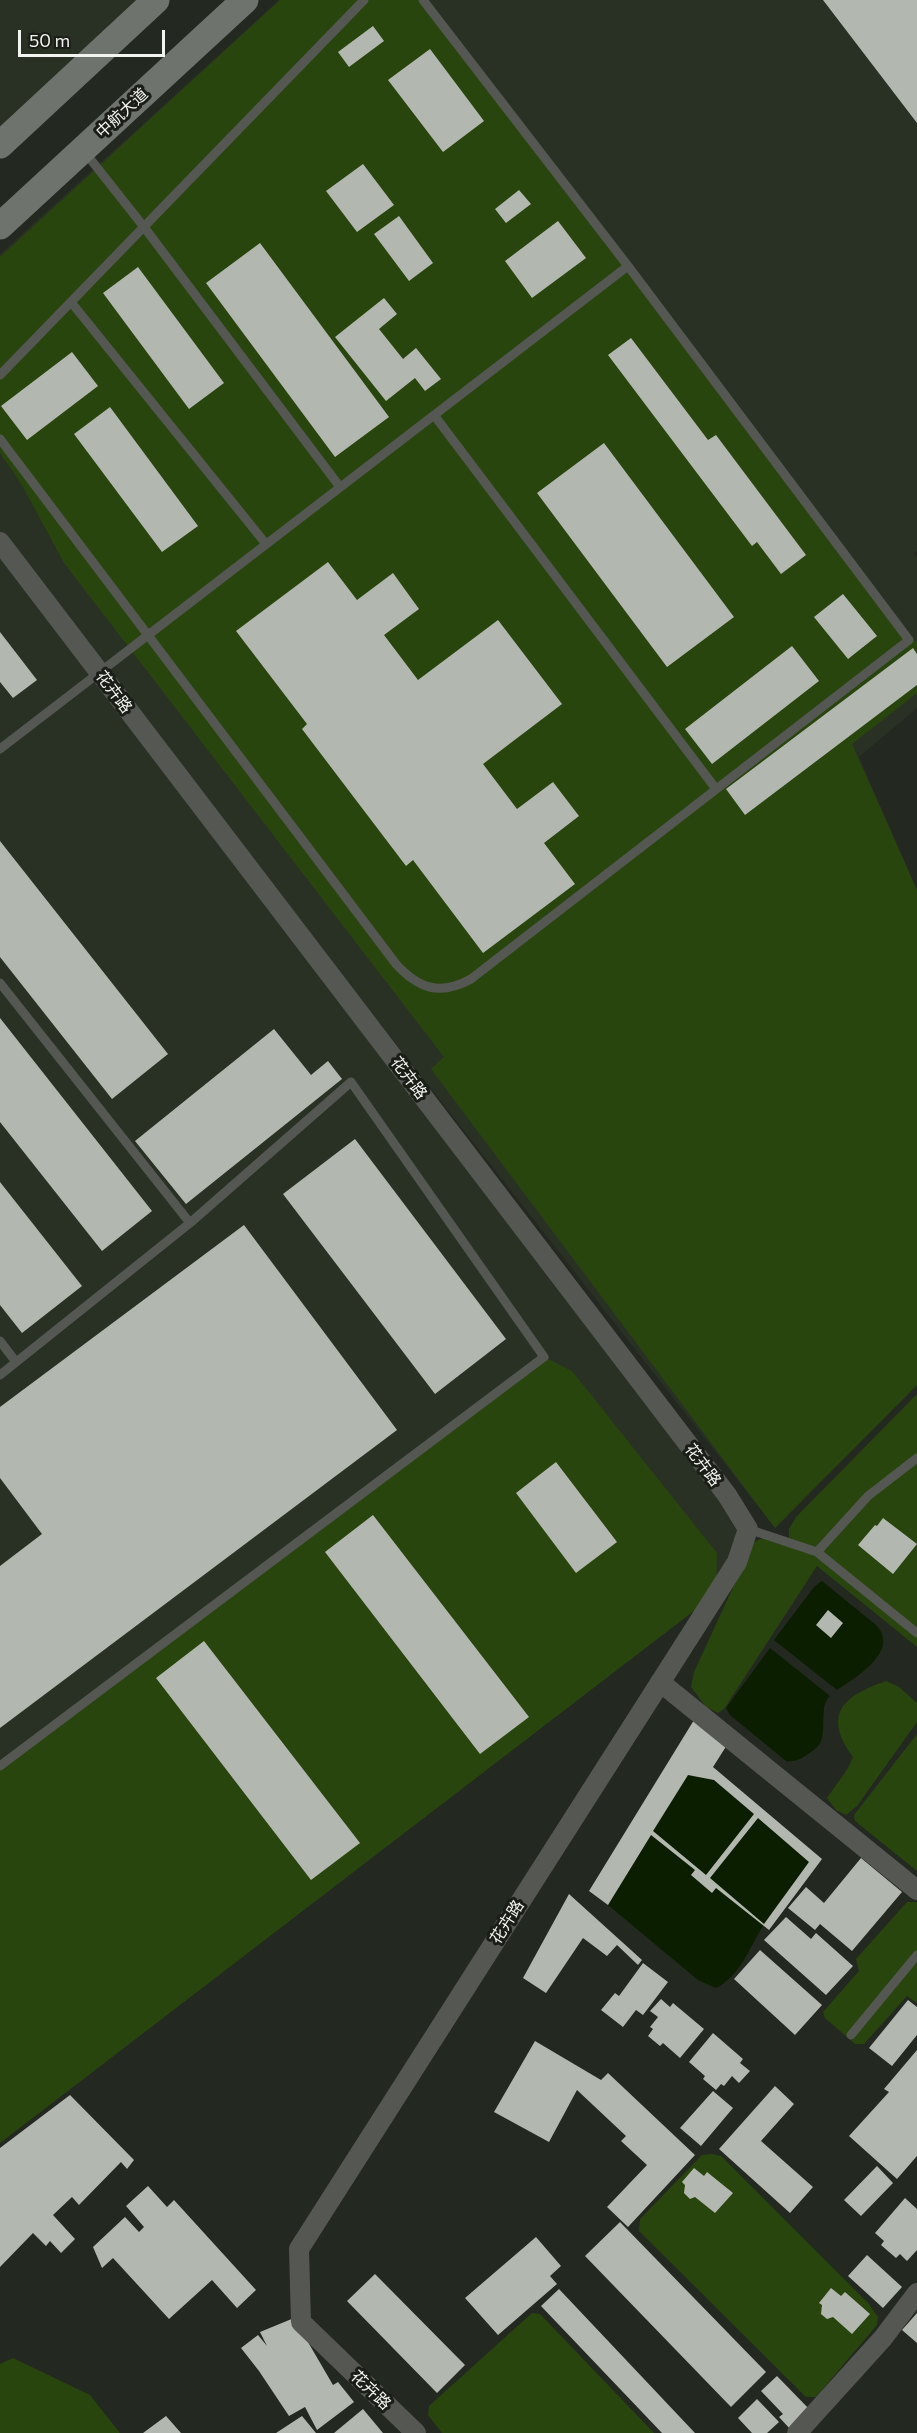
<!DOCTYPE html>
<meta charset="utf-8">
<style>
body{margin:0}
#map{position:relative;width:917px;height:2433px;overflow:hidden;background:#232820;font-family:Commissioner,sans-serif}
canvas{display:block}
.scale{position:absolute;left:18px;top:30px;width:147px;height:27px;box-sizing:border-box;border:3px solid #f1f4ef;border-top:0;padding-left:8px;font-size:18px;line-height:21px;white-space:nowrap;color:#f1f4ef;-webkit-text-stroke:4px #1a1e17;paint-order:stroke}
</style>
<div id="map">
<canvas width="917" height="2433"></canvas>
<div class="scale">50 m</div>
</div>
<script>
const context = document.querySelector('canvas').getContext('2d');
context.lineJoin = 'round';
function paint(path, color) { context.fillStyle = color; context.fill(path, 'evenodd'); }
function stroke(path, color, width, dash) { context.strokeStyle = color; context.lineWidth = width; context.lineCap = dash ? 'butt' : 'round'; context.setLineDash(dash || []); context.stroke(path); }
function write(font, color, halo, rows, align = 'center') {
  context.font = font + ' Commissioner,"Noto Sans SC",sans-serif'; context.lineWidth = 6; context.setLineDash([]); context.textBaseline = 'middle'; context.strokeStyle = halo; context.fillStyle = color; for (const [text, x, y, turn = 0] of rows) {
    context.save(); context.translate(x, y); context.rotate((+turn || 0) * Math.PI / 180); context.textAlign = isNaN(turn) ? turn : align; if (halo) context.strokeText(text, 0, 0); context.fillText(text, 0, 0); context.restore();
  }
}
paint(new Path2D(`
 M0 0H156L0 145Z
 M279 0H917V551L914 553 917 557V708L859 757 917 890V1385L775 1528 0 538V254Z
 M0 542 748 1529 716 1594 0 2143Z`), '#293124');
paint(new Path2D(`
 M280 0H422L909 639 917 641V693L852 744 917 890V1385L775 1528 431 1069 444 1057 64 563 22 485 0 453V257Z
 M544 1357 572 1371 717 1553 716 1594 0 2143V1766Z
 M917 1394V1647L817 1566 724 1709 718 1713 706 1707 691 1687 694 1672 754 1542 767 1536 789 1543V1529L796 1517Z
 M886 1681 899 1687 917 1703V1722L857 1806 846 1815 836 1810 827 1798C836 1784 847 1773 853 1757 822 1714 843 1696 886 1681Z
 M917 1734V1871L855 1821 854 1815Z
 M907 1902H917V2003L907 1996 864 2044H855L825 2018 823 2012 859 1971 856 1959Z
 M712 2154 721 2156 868 2303 878 2317 877 2325 816 2397H806L639 2231 640 2219 702 2155Z
 M532 2313 540 2314 654 2433H442L428 2415 429 2406Z
 M13 2358 90 2395 120 2433H0V2364Z`), '#29450e');
paint(new Path2D(`
 M822 1581 876 1625C901 1651 855 1678 837 1690L774 1640 814 1587Z
 M770 1648 830 1696C818 1706 828 1732 819 1745 816 1749 811 1752 808 1754 801 1759 795 1762 786 1761L730 1715 726 1708Z
 M688 1775 714 1780 809 1862C794 1883 777 1904 763 1926 749 1948 741 1975 716 1988L698 1980 608 1905Z`), '#0b1e00');
paint(new Path2D(`
 M823 0H917V123Z
 M373 26 384 41 349 67 338 52Z
 M430 49 484 121 443 152 388 80Z
 M363 164 394 205 357 232 326 191Z
 M519 190 531 204 506 223 495 209Z
 M399 216 433 263 409 281 374 234Z
 M558 221 586 258 532 298 505 261Z
 M260 243 389 417 335 457 206 283Z
 M138 267 224 383 189 409 103 293Z
 M384 298 397 314 379 329 403 359 416 348 441 379 425 391 415 378 386 401 335 337Z
 M631 338 708 440 716 435 806 555 781 574 757 542 752 546 608 355Z
 M72 352 98 386 27 440 1 406Z
 M110 407 198 526 162 552 74 434Z
 M604 443 734 617 667 667 537 493Z
 M328 562 357 600 393 573 419 609 384 635 418 680 498 620 562 704 483 764 517 809 553 782 579 816 544 843 575 884 483 953 413 860 406 866 302 729 307 724 236 631Z
 M843 594 877 636 848 659 814 617Z
 M0 632 37 680 13 698 0 682Z
 M792 646 819 681 712 764 685 729Z
 M913 648 917 654V685L745 815 726 789Z
 M0 841 168 1054 112 1099 0 957Z
 M0 1018 152 1211 102 1251 0 1122Z
 M274 1029 311 1075 328 1061 342 1079 186 1204 135 1141Z
 M355 1139 506 1339 435 1394 283 1194Z
 M0 1182 82 1286 22 1333 0 1305Z
 M244 1225 397 1430 0 1728V1566L42 1534 0 1478V1407Z
 M556 1462 617 1542 576 1573 516 1493Z
 M373 1515 529 1717 480 1754 325 1552Z
 M883 1518 917 1544 893 1574 858 1545 875 1525 877 1526Z
 M828 1610 843 1623 831 1638 816 1625Z
 M204 1641 360 1843 311 1880 156 1678Z
 M694 1720 727 1745 713 1767 822 1859 769 1930 716 1888 712 1893 691 1875 695 1870 651 1835 608 1905 589 1891ZM688 1775 714 1780 754 1814 706 1875 653 1831ZM758 1818 809 1862 764 1924 710 1878Z
 M861 1858 902 1892 852 1951 820 1924 815 1930 788 1908 806 1887 824 1903Z
 M569 1894 642 1960 638 1965 617 1945 607 1956 583 1938 546 1993 523 1978Z
 M786 1917 811 1939 816 1933 853 1966 826 1995 764 1940Z
 M760 1950 822 2005 795 2035 734 1979Z
 M643 1963 668 1982 643 2015 636 2010 623 2027 601 2010 615 1993 619 1996Z
 M661 1999 670 2007 673 2003 704 2029 680 2058 663 2043 660 2046 648 2036 653 2029 650 2027 658 2017 650 2011Z
 M908 2000 917 2007V2035L892 2066 869 2048Z
 M713 2033 743 2059 740 2063 750 2071 739 2083 732 2076 724 2086 721 2084 716 2090 703 2079 705 2076 689 2062Z
 M535 2041 601 2080 608 2073 695 2155 628 2227 607 2207 647 2165 621 2141 626 2136 577 2090 549 2142 494 2112Z
 M917 2050V2156L897 2179 849 2136 889 2092 884 2089Z
 M775 2086 794 2104 761 2141 813 2187 790 2213 719 2149Z
 M713 2091 733 2108 701 2146 680 2128Z
 M70 2095 134 2160 127 2169 121 2162 79 2205 72 2197 53 2215 75 2239 61 2253 50 2241 46 2246 33 2233 0 2267V2148Z
 M877 2166 893 2183 861 2216 844 2200Z
 M694 2168 704 2176 707 2172 733 2193 715 2213 695 2197 690 2199 684 2193 685 2185 682 2182Z
 M148 2186 167 2207 174 2200 256 2290 237 2308 212 2280 169 2319 113 2258 102 2268 93 2247 125 2217 139 2232 144 2227 126 2206Z
 M905 2198 917 2209V2250L907 2261 900 2254 896 2258 881 2245 884 2241 875 2233Z
 M620 2222 766 2372 731 2407 585 2256Z
 M536 2237 561 2266 550 2276 557 2284 498 2335 465 2298Z
 M867 2255 902 2287 883 2308 848 2276Z
 M375 2274 465 2365 437 2393 347 2301Z
 M831 2288 841 2296 845 2292 870 2314 852 2334 833 2317 827 2319 821 2314 822 2305 819 2303Z
 M559 2289 695 2433H662L541 2306Z
 M917 2313V2343L902 2330Z
 M294 2318 333 2385 338 2382 354 2402 317 2430 305 2407 289 2416 259 2371 241 2348 258 2335 267 2346 260 2332Z
 M777 2376 811 2411 791 2430 779 2417 783 2414 761 2391Z
 M757 2399 779 2422 767 2433H752L738 2418Z
 M363 2409 383 2433H334Z
 M166 2416 181 2433H143Z
 M302 2416 316 2433H276Z`), '#b2b8af');
stroke(new Path2D(`
 M84 151 144 227 340 487
 M71 302 266 544
 M0 375 364 0
 M434 415 716 789
 M0 439 396 964C419 989 440 996 471 979L909 640 628 266 423 0
 M0 749 628 266
 M0 983 190 1223 0 1375
 M0 1341 16 1362
 M748 1529 817 1552 868 1496 917 1458
 M817 1552 917 1633
 M0 1766 544 1357 351 1082 190 1223
 M851 2035 917 1955`), '#555753', 9);
stroke(new Path2D(`
 M0 542 727 1495 748 1529 737 1562 299 2249 301 2322 416 2433
 M660 1682 917 1890
 M797 2433 883 2338 917 2293`), '#555753', 20);
stroke(new Path2D(`
 M0 145 156 0
 M0 226 245 0`), '#6f736d', 27);
write('16px', '#f1f4ef', '#1a1e17', [
 ["中航大道",122,113,-43],
 ["花卉路",114,692,53],
 ["花卉路",409,1078,53],
 ["花卉路",703,1465,53],
 ["花卉路",507,1922,-58],
 ["花卉路",371,2390,44]
]);
</script>
